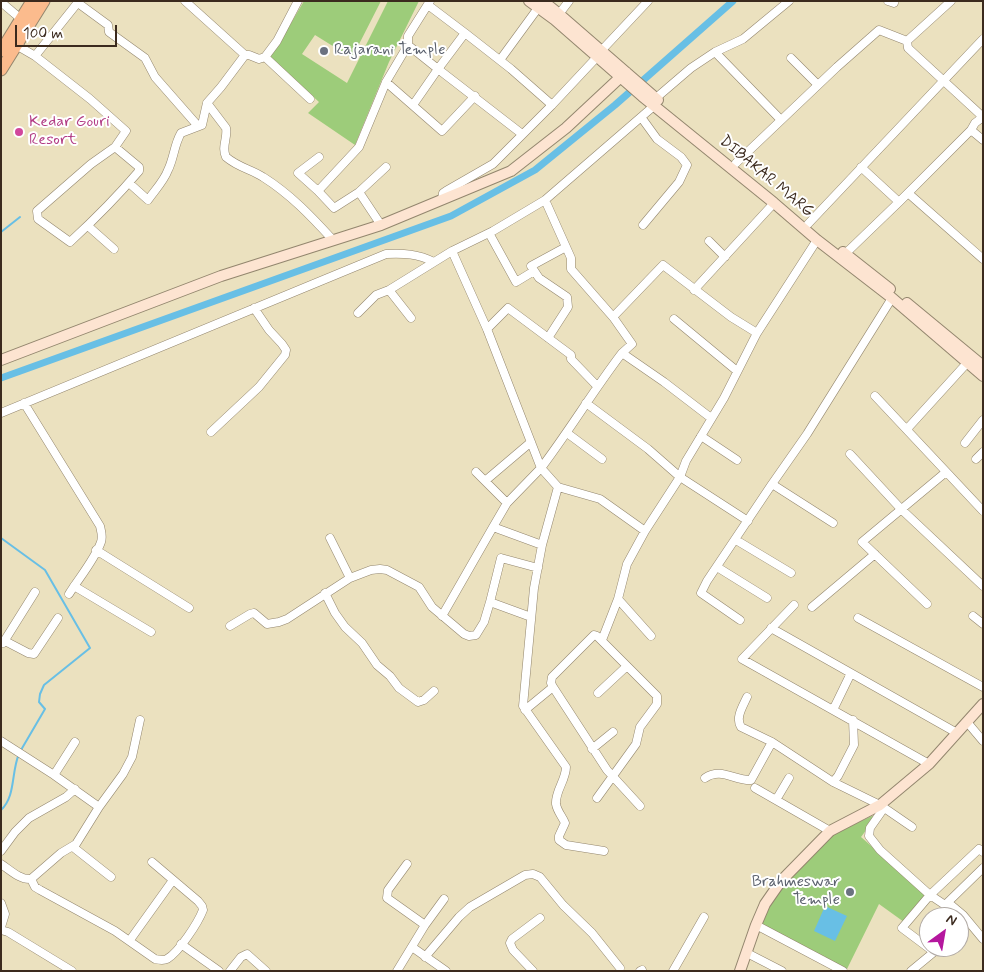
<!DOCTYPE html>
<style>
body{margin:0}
#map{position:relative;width:984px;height:972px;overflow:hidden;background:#ebe1bf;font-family:Mynerve,sans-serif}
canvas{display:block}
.frame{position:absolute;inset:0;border:2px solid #3b2a1e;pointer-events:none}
.north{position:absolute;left:919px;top:907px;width:50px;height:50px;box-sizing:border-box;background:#fff;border:1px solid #b1aaa5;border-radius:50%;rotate:32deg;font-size:14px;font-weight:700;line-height:20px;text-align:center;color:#3b2a1e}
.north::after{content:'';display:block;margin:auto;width:18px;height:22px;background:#b5179e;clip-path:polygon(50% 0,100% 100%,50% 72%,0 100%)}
.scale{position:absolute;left:15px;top:25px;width:102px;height:22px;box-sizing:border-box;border:2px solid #3b2a1e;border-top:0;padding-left:6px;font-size:15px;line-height:18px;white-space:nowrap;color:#3b2a1e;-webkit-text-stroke:4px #fff;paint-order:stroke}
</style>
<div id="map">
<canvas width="984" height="972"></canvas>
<div class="frame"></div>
<div class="north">N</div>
<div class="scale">100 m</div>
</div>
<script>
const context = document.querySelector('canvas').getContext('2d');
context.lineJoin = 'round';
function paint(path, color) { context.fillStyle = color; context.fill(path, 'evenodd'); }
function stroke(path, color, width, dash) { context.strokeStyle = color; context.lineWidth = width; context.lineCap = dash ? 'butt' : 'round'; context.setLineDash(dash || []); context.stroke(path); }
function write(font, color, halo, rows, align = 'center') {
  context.font = font + ' Mynerve,sans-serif'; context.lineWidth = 4; context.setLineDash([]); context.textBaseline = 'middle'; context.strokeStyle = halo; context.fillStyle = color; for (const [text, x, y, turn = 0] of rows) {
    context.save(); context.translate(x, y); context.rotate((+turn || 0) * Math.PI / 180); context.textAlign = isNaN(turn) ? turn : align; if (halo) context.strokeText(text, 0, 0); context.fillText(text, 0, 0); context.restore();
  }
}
paint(new Path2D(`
 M304 1H381L352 58 315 35 302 54 347 83 388 1H419L389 62 355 145 308 113 319 102 270 57 277 47Z
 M872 816 876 817 861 837 927 895 904 922 879 904 847 969 759 923 777 890 832 835Z`), '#9dcc7a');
paint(new Path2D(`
 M825 906 847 916 835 941 814 931Z`), '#68bfe5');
stroke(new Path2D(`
 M1 232 20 217
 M1 538 45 570 90 648 44 685 40 694 39 702 45 709 21 750
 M1 810C16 796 11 772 19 754`), '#68bfe5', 2);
stroke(new Path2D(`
 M1 378 451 216 535 170 615 105 733 1`), '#68bfe5', 7);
const street = new Path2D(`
 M79 1 35 56 90 99 126 131 115 147
 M185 1 245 55H249L259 59 265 57 310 99
 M888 1 894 3
 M951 1 907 41 908 48 983 117
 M1 2 21 19
 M78 3 108 25 109 32 145 58 155 77 198 126
 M428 5 465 33
 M559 14 569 1
 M16 45 35 56
 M408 45 438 69 413 105
 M601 51 648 1
 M715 52 781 120
 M265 57 277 41 298 1
 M791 58 818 85
 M500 60 538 8
 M386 82 442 131 475 96
 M656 98 691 68 715 52 743 39 789 1
 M207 103 226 128C228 138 221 147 226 157 239 168 251 169 263 177 290 194 311 216 332 239
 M641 117 657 139 681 157 687 165 679 182 643 225
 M971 130 983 140
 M522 134 438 69 465 33 511 69 552 105
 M115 147 139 167V171C117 197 95 219 70 242L38 219 37 211 91 164Z
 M736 163 837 67 879 30 907 41
 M861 167 899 202
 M129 183 148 200C155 190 164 181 168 170 174 158 174 145 181 133L202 125 207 103 221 87 245 55
 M318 191 298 173 319 157
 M359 192 334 208 318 191 359 147 386 82 408 45V36L430 1
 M908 193 983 259
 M442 200 443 193 446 191 493 164 552 105 597 57
 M545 200 571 258V269L613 317
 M808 224 983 39
 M381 225 359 192 386 167
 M88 226 114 249
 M489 233 516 282 534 271
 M709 241 725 257
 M452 251 487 329 541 468C569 431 593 391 622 353
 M845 254 899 202 971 130 975 123 983 117
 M694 290 774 203
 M358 313 376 295 389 290
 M411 318 389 290 452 251 493 231 545 200 655 105
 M674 319 737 371
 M487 329 508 308 571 355V359L597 386
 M548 338 568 307 567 297 539 278 531 266 566 247
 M875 396 983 511
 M24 403 100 526C101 531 103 536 101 542 95 559 79 578 69 594
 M586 403 648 449 680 477 748 521
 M1 413 386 254C404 253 418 254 434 262
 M711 418 664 382 622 353 632 344 613 317 663 265 731 317 757 333
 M907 429 967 363
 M211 432 259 387 285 355 286 350 282 344 269 330 254 308
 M567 433 602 459
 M701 436 737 460
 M965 443 983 420
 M850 454 901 509 983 586
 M976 459 983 452
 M476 472 507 503
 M485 481 531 442
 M558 487 600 499 645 531 627 564 618 599 651 636
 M833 523 772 484 807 434 892 298
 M645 531 680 477 686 461 724 398 757 333 817 240
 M330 538 350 578
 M736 540 791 573
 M542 545 493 527 507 503 541 468 558 487 542 545 534 588 523 706 566 767C566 780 555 791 556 804 557 811 562 816 565 823L559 836V840L566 845 604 851
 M96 550 189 608
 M717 567 767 598
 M74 586 151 632
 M325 593 335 613 345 627 362 643 377 665 390 676 399 688 418 702 424 700 434 691
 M927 604 862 542 946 472
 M794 605 742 659 929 764
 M812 607 875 554
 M442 616 493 527
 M973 616 983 624
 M531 617 490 602 501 558 538 568
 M858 618 983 687
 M740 620 701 593 707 581 772 484
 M230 626 250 614 254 613 267 624 279 622 287 619 350 578 371 570 380 569 387 570 419 587 432 607 464 634 469 636 476 635 484 622 490 602
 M771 628 957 733
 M602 640 618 599
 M5 641 28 653 34 654 58 618
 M3 643 35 592
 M553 687 551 683 552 677 594 635 597 636 657 696V704L640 727 636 744 597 798
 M598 693 627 666
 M747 697C743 706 735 718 741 727L772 742 833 782
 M525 710 553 687 607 770 640 806
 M833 710 851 673
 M853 720 854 745 838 776 833 782 880 805 912 827
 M967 722 983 741
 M1 741 54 775 99 807
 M592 749 613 732
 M54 775 75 742
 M705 778C721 767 735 781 751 780L772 742
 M755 788 830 831
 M776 800 789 778
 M884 808 870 828 869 836 880 850 930 895 979 849 983 852
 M73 847 111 877
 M1 851 15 832 29 818 66 797 75 789
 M1 864C10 870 20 880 31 879L61 853 76 844 99 807 123 774 132 757 140 720
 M407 864 388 890 387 898 425 925
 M31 879 35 887 40 890 115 931 155 959C159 960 163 961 167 959 179 952 198 923 203 910L202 906 198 901 152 862
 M1 903 5 914 1 927
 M945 905 983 868
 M756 925 843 971
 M1 930 8 932 72 971
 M130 940 173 880
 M181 944 219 971
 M412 947 446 971
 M747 953 782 971
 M425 957 459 917 470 907 525 875 533 874 540 877 563 905 592 933 620 968
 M230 971 241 957 247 954 266 971
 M397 971 425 925 444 899
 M533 971 513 950 510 943 512 939 540 918
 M640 971 642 970
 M673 971 704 917
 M911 971 934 952 902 928 930 895 945 905H951L963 915 983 939`);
const secondary = new Path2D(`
 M529 1 555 20 642 96 774 203 817 240 892 298 983 376
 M543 1 559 14 658 100
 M843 252 890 289
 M907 303 983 366
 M1 360 221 276 381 225 511 171 566 128 626 72
 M740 971 756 925 765 904 781 881 830 831 880 805 929 764 983 704`);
const primary = new Path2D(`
 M1 51 32 1
 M1 70 44 1`);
stroke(street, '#93866e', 9);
stroke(secondary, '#93866e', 12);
stroke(primary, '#93866e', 13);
stroke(street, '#fff', 8);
stroke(secondary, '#fde4d1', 10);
stroke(primary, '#fbbb8d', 11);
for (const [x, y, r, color] of [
 [324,51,5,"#6b7280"],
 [19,132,5,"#d1479c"],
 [850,892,5,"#6b7280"]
]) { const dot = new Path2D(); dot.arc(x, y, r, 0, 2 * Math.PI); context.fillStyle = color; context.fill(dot); stroke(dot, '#fff', 2); }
write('16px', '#5b616d', '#fff', [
 ["Rajarani Temple",334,51],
 ["Brahmeswar",840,883,"right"],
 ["Temple",840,901,"right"]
], 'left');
write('16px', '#b23c85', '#fff', [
 ["Kedar Gouri",29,123],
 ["Resort",29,141]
], 'left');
write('16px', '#3b2a1e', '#fff', [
 ["DIBAKAR MARG",766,177,40]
]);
</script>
